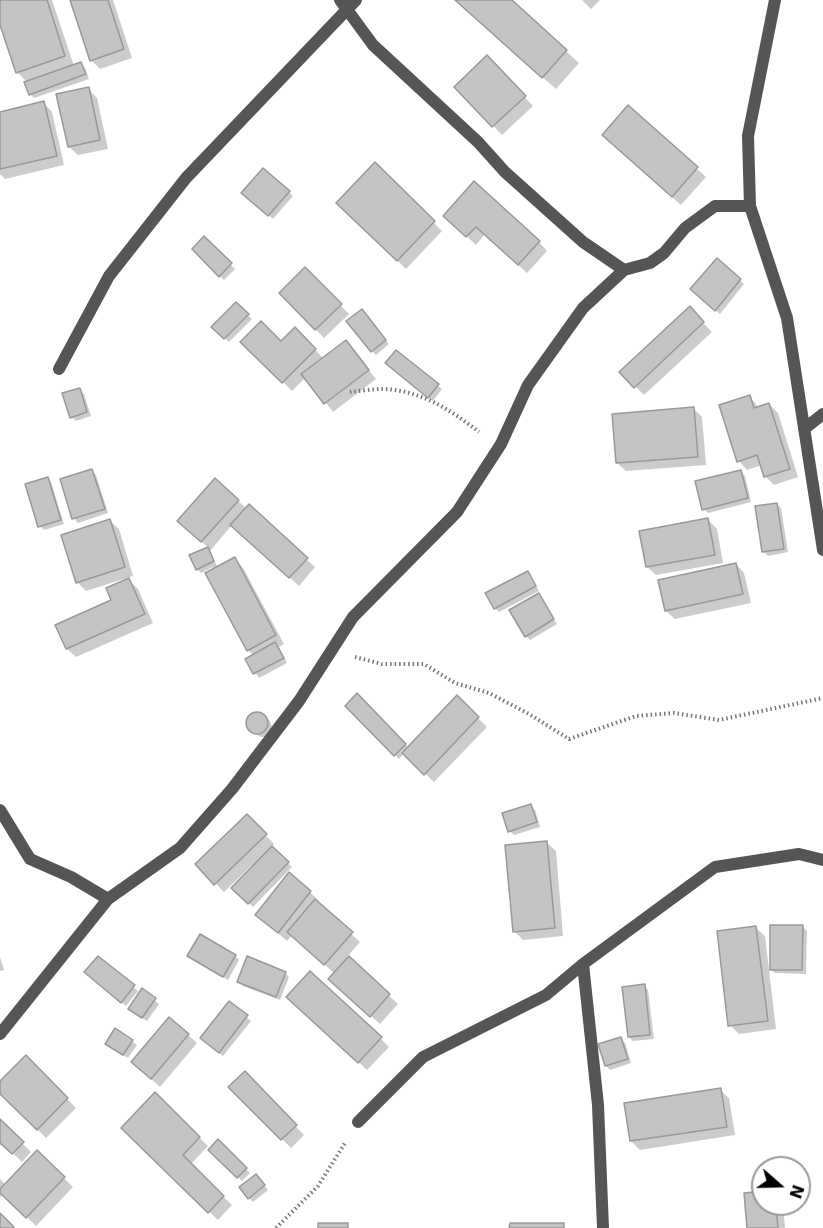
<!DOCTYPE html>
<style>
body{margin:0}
#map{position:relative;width:823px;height:1228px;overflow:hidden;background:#fff;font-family:"DejaVu Sans",sans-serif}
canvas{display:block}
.north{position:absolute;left:751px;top:1156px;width:60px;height:60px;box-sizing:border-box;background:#fff;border:2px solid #999;border-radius:50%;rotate:110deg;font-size:16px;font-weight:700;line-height:24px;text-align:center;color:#000}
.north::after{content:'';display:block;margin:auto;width:21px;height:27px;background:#000;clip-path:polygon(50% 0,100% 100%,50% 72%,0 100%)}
</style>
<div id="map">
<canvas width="823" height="1228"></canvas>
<div class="north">N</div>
</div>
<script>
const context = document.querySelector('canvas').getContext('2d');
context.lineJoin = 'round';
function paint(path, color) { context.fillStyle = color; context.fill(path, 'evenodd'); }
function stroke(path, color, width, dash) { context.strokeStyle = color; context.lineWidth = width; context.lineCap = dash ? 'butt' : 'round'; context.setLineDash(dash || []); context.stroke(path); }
paint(new Path2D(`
 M0 0H52L74 66 81 64 85 68 89 79 34 98 30 94 28 83 17 72 0 20Z
 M71 0H113L132 58 100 69 91 60Z
 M455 0H510L579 63 556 89Z
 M582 0H600L591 9Z
 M496 66 533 106 502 135 456 87Z
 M88 89 97 98 108 149 78 155 69 147Z
 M44 103 52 112 64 165 5 179 0 174V113Z
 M628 107 706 177 681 205 613 144Z
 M375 164 442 231 406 269 338 203Z
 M289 192 293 196 273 219 247 197Z
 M445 216 539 242 547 251 527 273 485 234 476 245Z
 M204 238 235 269 224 280 194 249Z
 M717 260 744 284 720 314 696 293Z
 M305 269 349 314 324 338 281 293Z
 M236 304 252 319 229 342 213 327Z
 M690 309 712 332 644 395 621 372Z
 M366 315 389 344 376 355 372 351Z
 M295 329 324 359 346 342 376 379 333 412 306 377 292 391 242 342 281 343Z
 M396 352 442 389 433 401 391 367Z
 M79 390 84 394 91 416 76 421 72 417Z
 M750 397 759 408 769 404 778 413 798 477 774 485 765 476 762 465 747 470 739 461 721 406Z
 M694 409 702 417 706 465 626 471 617 463Z
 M92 471 96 475 108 513 78 523 74 518 62 480Z
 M741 472 745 476 751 502 708 513 704 509Z
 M47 478 51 482 64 524 44 530 40 526Z
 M238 501 315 567 299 586 232 525 210 551 218 568 235 559 243 568 284 644 279 647 287 663 259 678 247 660 254 656 248 650 213 567 201 573 197 569 191 556 209 548 188 530Z
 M777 504 781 508 788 552 768 556 763 551Z
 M708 520 717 529 723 563 656 575 647 567Z
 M110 521 119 529 133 576 86 591 77 582Z
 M736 564 744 573 751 603 675 619 666 611Z
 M528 572 539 591 499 612 495 608Z
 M129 580 138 589 153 623 76 657 67 649 113 601Z
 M538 594 557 624 530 640 526 636Z
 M357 696 409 748 457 698 487 727 434 782 404 753 399 759 347 706Z
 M260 713 270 721 272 727 266 737H261L255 734 248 724 249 718 254 714Z
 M530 806 535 810 540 827 514 835 510 831Z
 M247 816 274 844 271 847 292 867 253 907 234 888 254 867 252 865 224 892 197 864Z
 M547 843 556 851 563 936 523 940 514 931Z
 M289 875 310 892 319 901 317 903 360 942 347 957 398 1004 380 1024 339 988 335 974 292 935 287 941 257 915Z
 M802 926 807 931 806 974 775 973 771 969Z
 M756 928 765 936 776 1029 739 1034 730 1025Z
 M189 956H235L239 960 228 980Z
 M0 957 4 970 0 971Z
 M98 958 138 991 126 1006 90 976Z
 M285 973 289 977 280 1000 243 986 239 982Z
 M644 985 648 990 654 1039 633 1041 629 1037Z
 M142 990 159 1004 147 1021 134 1013Z
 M229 1003 251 1021 223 1056 206 1042Z
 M297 1006 380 1038 389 1047 367 1070Z
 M116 1030 137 1045 128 1058 111 1048Z
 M188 1035 197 1043 160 1087 142 1071Z
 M621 1039 625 1043 631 1063 610 1070 606 1066Z
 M26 1057 76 1108 46 1138 0 1092V1083Z
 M244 1073 304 1135 291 1148 231 1087Z
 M720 1090 729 1098 735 1135 640 1150 631 1141Z
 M155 1095 208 1146 190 1165 232 1205 218 1220 123 1128Z
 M0 1121 31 1152 22 1162 2 1143 0 1145Z
 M218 1141 250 1173 242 1181 210 1150Z
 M37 1152 73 1187 36 1226 3 1194 0 1197V1179L6 1185Z
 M260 1180 268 1190 253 1202 249 1198Z
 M763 1204H783L785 1228H749Z`), '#0003');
const building = new Path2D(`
 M0 0H47L65 56 16 73 0 25Z
 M70 0H108L124 49 90 61Z
 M455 0H512L567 50 542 78Z
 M487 55 526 96 492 127 454 87Z
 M81 62 86 74 29 95 24 82Z
 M89 87 100 140 68 147 56 94Z
 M44 101 57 156 0 169V112Z
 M628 105 698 167 672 197 602 135Z
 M375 162 435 221 397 261 336 203Z
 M263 168 290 191 268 216 241 193Z
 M474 181 540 241 518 265 476 227 466 237 443 216Z
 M204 236 232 263 219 277 192 249Z
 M717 258 741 279 715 311 690 289Z
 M305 267 342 304 315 330 279 293Z
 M236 302 249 314 224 339 211 327Z
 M690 306 704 322 634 388 619 372Z
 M362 309 386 340 371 352 346 321Z
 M261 321 281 341 295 327 316 349 282 383 240 342Z
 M346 340 369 370 324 404 301 374Z
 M396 350 439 384 428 398 385 363Z
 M80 388 87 412 70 418 62 393Z
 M750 395 754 408 769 403 790 469 764 477 757 455 737 462 719 405Z
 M694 407 698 457 616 463 612 414Z
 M92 469 105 509 72 519 60 479Z
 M741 470 748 498 702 510 695 481Z
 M48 477 61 520 38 527 25 484Z
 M215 478 239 500 201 542 177 521Z
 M777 503 784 549 762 552 755 506Z
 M249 504 308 558 289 578 230 525Z
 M708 518 715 555 646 567 639 531Z
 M110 519 125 567 76 583 61 535Z
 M208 547 214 561 196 570 189 555Z
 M235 557 276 635 247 651 205 573Z
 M736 563 743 594 665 611 658 580Z
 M528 571 536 586 494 609 485 593Z
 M129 578 145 614 66 649 55 625 111 600 106 588Z
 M539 593 554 619 525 637 509 610Z
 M275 642 284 658 253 674 245 659Z
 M357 693 406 744 394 756 345 706Z
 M457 695 479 717 424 775 402 753Z
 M246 723a11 11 0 1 1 22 0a11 11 0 1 1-22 0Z
 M531 804 537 822 508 832 502 813Z
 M247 814 267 834 214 885 195 864Z
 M547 841 555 928 513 932 505 845Z
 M272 846 289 862 248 904 231 888Z
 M289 872 311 891 278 933 255 915Z
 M315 899 353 932 324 965 287 932Z
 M770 925H803L802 970H770Z
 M756 926 768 1021 728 1026 717 931Z
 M200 934 236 955 223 977 187 956Z
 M98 956 135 985 121 1003 84 972Z
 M247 956 286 972 276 997 237 982Z
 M349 956 390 994 370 1017 328 979Z
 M310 971 382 1037 358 1063 286 997Z
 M645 984 650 1035 628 1037 622 987Z
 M142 988 156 998 142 1018 128 1009Z
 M229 1001 248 1015 219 1053 200 1038Z
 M169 1017 189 1034 151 1079 131 1062Z
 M115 1028 133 1040 123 1055 105 1044Z
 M621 1037 628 1059 605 1066 598 1044Z
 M26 1055 68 1098 37 1130 0 1094V1081Z
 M245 1071 297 1125 281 1140 228 1087Z
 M721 1088 727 1127 630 1141 624 1103Z
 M155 1092 200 1137 183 1155 224 1196 208 1213 121 1128Z
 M0 1119 24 1142 12 1154 0 1143Z
 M218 1139 247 1168 237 1178 208 1150Z
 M37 1150 65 1177 26 1218 0 1193V1189Z
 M256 1174 265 1185 248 1199 239 1187Z
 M763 1191V1204H776L778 1228H747L744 1193Z
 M0 1213 14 1227 13 1228H0Z
 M318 1223H348V1228H318Z
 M510 1223H564V1228H509Z`);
paint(building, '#c4c4c4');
stroke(building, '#999', 1.5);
stroke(new Path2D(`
 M350 392C360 391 372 389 383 389 420 390 451 410 479 432
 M355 657 382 664H424L455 683 489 693 529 714 569 739 636 716 674 713 719 720 823 698
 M276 1228 318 1186 345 1143`), '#777', 4, [1.5, 3]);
stroke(new Path2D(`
 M340 0 373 45 478 142 505 172 583 242 624 270
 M775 0 748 136 750 206 787 318 823 550
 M59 369 109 276 186 178 356 0
 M804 429 823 414
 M0 810 30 859 71 877 108 899
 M583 964 598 1105 603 1228
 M0 1034 108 899 180 848 232 789 299 701 353 617 457 512 501 444 528 385 583 308 624 270 650 263 664 253 685 228 715 206H750
 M358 1122 423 1057 546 995 583 964 715 867 799 854 823 860`), '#555', 12);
</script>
